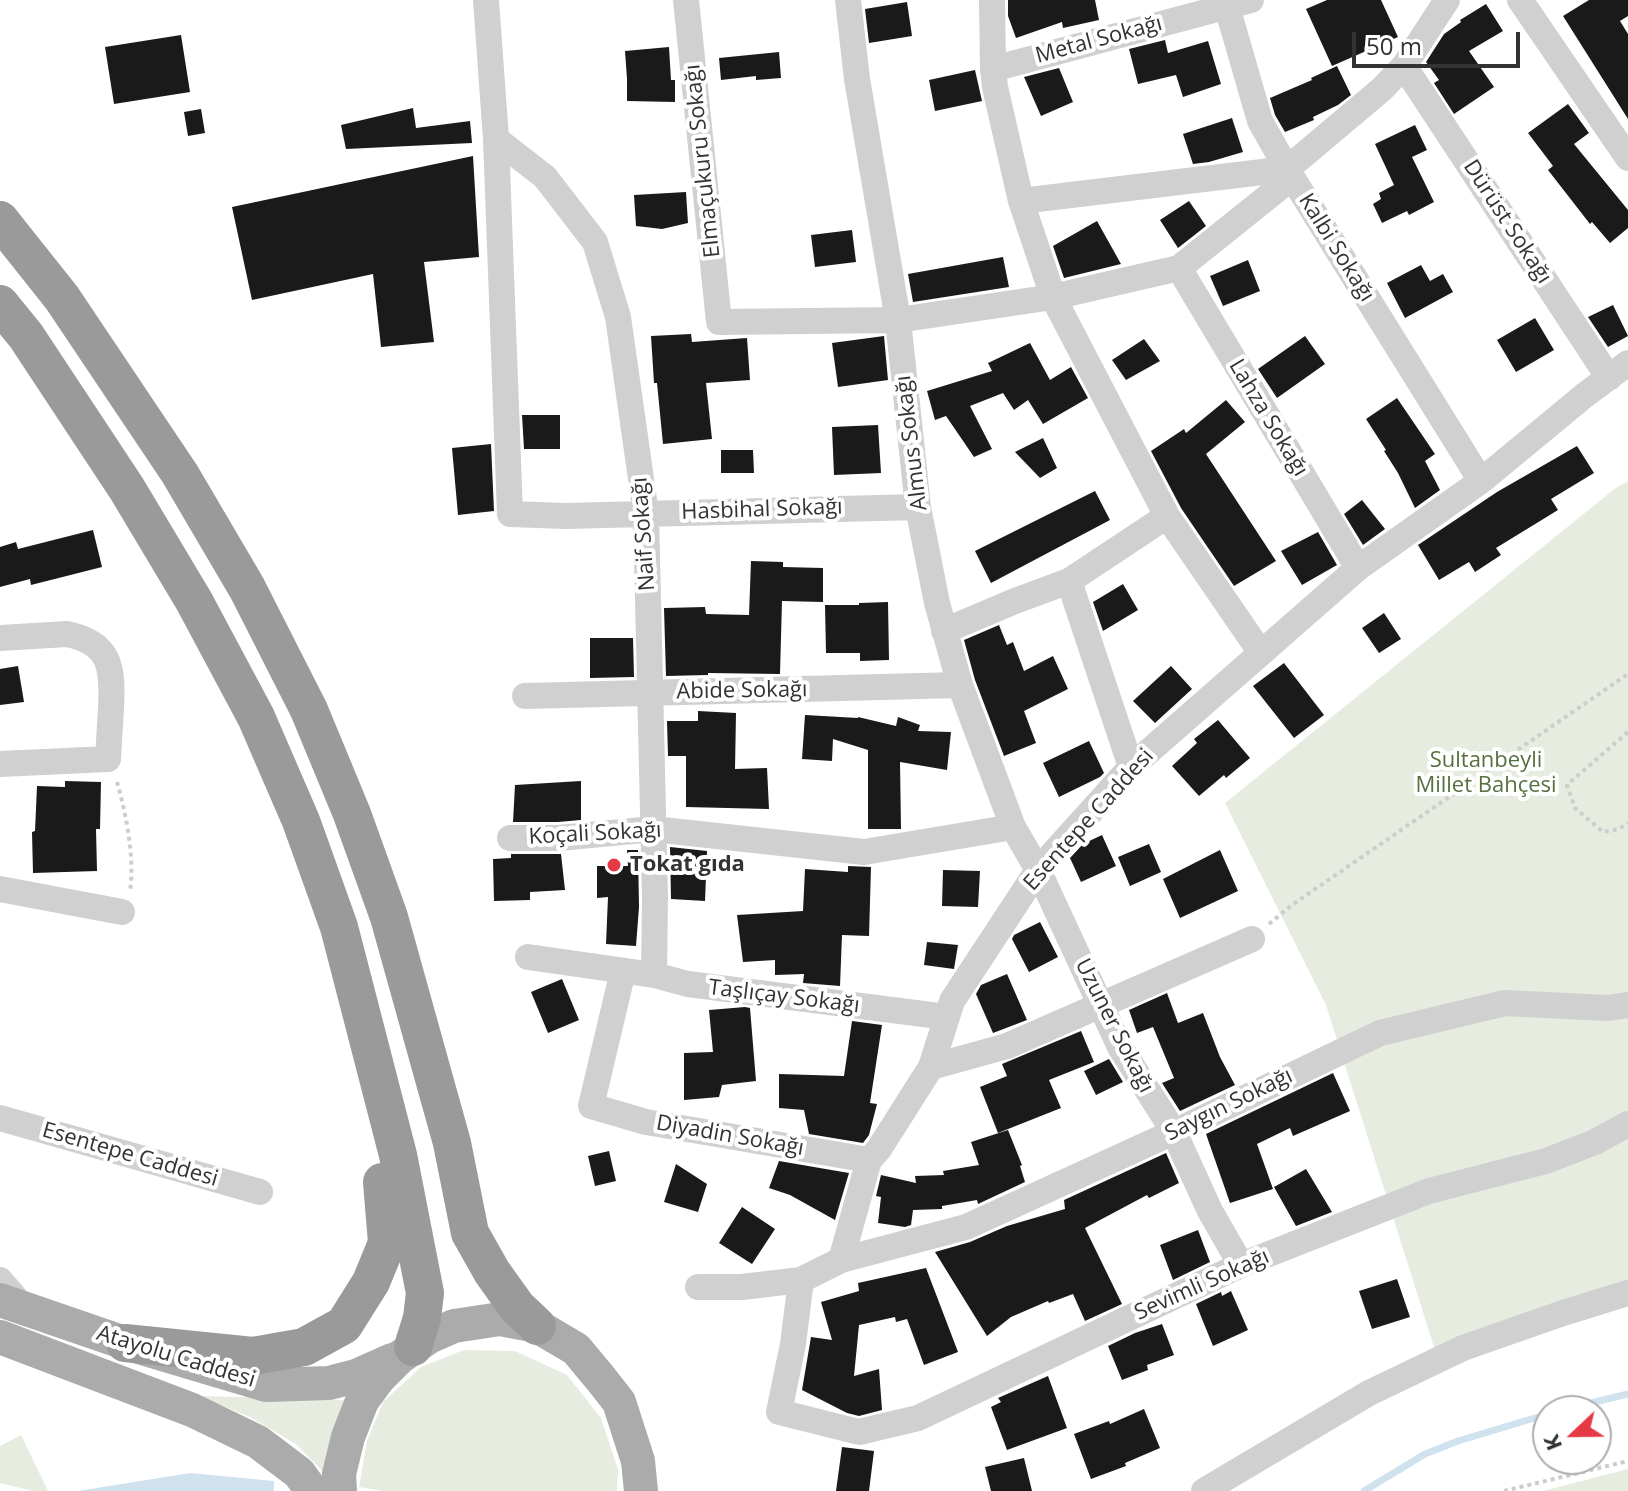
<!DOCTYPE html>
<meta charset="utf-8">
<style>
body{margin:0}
#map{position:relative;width:1628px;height:1491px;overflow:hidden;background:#fff;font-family:"Open Sans",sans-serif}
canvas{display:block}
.north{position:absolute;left:1532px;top:1395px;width:80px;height:80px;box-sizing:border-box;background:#fff;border:2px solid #adadad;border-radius:50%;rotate:248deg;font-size:22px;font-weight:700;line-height:32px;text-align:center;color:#333}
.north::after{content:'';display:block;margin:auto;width:28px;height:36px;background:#e63946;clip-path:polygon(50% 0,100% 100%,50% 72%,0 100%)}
.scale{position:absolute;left:1352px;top:32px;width:168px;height:36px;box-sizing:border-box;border:4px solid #333;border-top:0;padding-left:10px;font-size:24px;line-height:28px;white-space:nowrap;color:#333;-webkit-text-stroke:6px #fff;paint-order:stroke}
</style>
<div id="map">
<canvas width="1628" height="1491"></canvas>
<div class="north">K</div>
<div class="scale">50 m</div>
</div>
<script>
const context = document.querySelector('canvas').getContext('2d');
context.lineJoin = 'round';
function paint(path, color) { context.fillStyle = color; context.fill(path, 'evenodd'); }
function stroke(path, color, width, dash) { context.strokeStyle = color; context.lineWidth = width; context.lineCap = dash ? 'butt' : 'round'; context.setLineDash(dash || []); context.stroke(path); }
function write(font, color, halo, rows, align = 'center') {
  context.font = font + ' "Open Sans",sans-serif'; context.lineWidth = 8; context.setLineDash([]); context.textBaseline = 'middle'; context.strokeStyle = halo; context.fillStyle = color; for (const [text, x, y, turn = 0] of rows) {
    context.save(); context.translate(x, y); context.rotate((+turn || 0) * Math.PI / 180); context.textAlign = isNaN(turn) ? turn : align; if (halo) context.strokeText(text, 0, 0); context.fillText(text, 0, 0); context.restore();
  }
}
paint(new Path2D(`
 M1628 481V1283L1435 1350 1326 1005 1225 803 1617 487Z
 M464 1350 515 1351 567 1375 601 1418 618 1469 617 1491H383L359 1487 367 1441 383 1402 421 1367Z
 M199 1396 345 1400 326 1475 296 1444 250 1417Z
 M21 1435 48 1491H33L0 1483V1446Z
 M1628 1469V1491H1543Z`), '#e6ecdf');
paint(new Path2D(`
 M190 1473 274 1481V1491H78Z`), '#cfe2ee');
stroke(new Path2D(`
 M1558 1411 1628 1394
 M1364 1491 1425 1454 1458 1441 1548 1414`), '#cfe2ee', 7);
paint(new Path2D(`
 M1008 0H1095L1099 20 1063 28 1062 22 1016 38 1008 16Z
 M1327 0H1381L1398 37 1332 66 1306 9Z
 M1589 0H1628V16L1620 21 1628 34V119L1563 16Z
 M907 2 912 36 869 43 865 9Z
 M1486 4 1503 31 1469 51 1494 87 1454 114 1434 83 1439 80 1426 62 1444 34 1461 22 1460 20Z
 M181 35 190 92 114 104 105 47Z
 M1165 40 1168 53 1208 41 1221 84 1183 97 1176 75 1138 84 1129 49Z
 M669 47 671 80H675V102L627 101V79L625 51Z
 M779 52 781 78 756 80V76L721 80 719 58Z
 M1337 66 1351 95 1338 105 1313 117 1314 120 1285 132 1275 115 1270 98 1312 80 1311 78Z
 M1059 68 1073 102 1041 116 1024 77Z
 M975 70 982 101 935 111 929 80Z
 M1568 104 1589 133 1574 144 1628 210V228L1610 243 1592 222 1590 224 1548 170 1553 166 1528 133Z
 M413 108 416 128 470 121 472 143 346 149 341 125Z
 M201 109 205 133 188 136 184 112Z
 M1232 118 1243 152 1209 162 1193 164 1183 134Z
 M1415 125 1427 150 1412 157 1434 202 1409 215 1407 211 1382 223 1373 204 1381 199 1379 193 1394 185 1375 144Z
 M473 156 479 257 424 262 434 342 381 347 373 274 252 300 232 207Z
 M686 192 688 223 662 229 636 226 634 195Z
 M1189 201 1206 226 1178 248 1160 220Z
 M1097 221 1121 264 1064 278 1053 246Z
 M852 230 856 262 815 267 811 235Z
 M1003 257 1009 287 913 302 908 274Z
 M1248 260 1260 291 1223 306 1210 276Z
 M1421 265 1430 281 1443 274 1453 292 1405 318 1387 283Z
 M1613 305 1628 336 1608 347 1588 317Z
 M1535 318 1554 350 1516 372 1497 340Z
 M691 334 692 342 747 338 750 380 706 383 712 439 663 444 657 383H654L651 336Z
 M884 336 888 380 838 387 832 343Z
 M1305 336 1325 364 1277 398 1258 369Z
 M1144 339 1160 361 1126 380 1112 360Z
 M1030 343 1050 380 1071 367 1088 398 1043 424 1028 400 1014 410 1003 393 970 406 992 449 974 457 946 416 935 420 927 391 992 371 988 363Z
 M1397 398 1435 454 1425 461 1440 490 1415 508 1398 473 1384 451 1386 450 1366 419Z
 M1226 400 1245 422 1206 454 1276 561 1234 586 1181 508 1151 451 1184 429 1186 433Z
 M522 415H560V449H524Z
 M878 425 881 473 834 475 832 427Z
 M1043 438 1057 468 1040 478 1015 452Z
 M491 444 494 511 458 515 452 448Z
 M1577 446 1594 473 1551 499 1558 510 1496 548 1501 555 1475 572 1469 562 1439 580 1418 545 1497 492Z
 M721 450H753L754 473H721Z
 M1095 491 1110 520 991 583 975 551Z
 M1362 500 1385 529 1363 545 1344 514Z
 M93 530 102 567 31 585 30 579 0 587V547L16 542 18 549Z
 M1318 532 1337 565 1302 585 1281 551Z
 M751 561 783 562V567L823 568V602L782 601 780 674 708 673V675L666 676 664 608 705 607 706 614 749 615Z
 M1123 584 1138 610 1103 631 1093 602Z
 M888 602 889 660 860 661V653H826L825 605H859V603Z
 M1384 613 1401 639 1379 653 1362 628Z
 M999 625 1007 645 1013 642 1024 671 1053 656 1068 689 1024 711 1036 743 1004 756 975 680 964 640Z
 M590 638H633L634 677 590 678Z
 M1284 663 1324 715 1294 738 1253 686Z
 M18 666 24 702 0 705V669Z
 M1171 666 1192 689 1155 723 1133 701Z
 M698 711 736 713 735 769 767 768 769 809 686 807V756H668L667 721H698Z
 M805 715 858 718V717L896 726 898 717 920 725 918 731 951 732 947 770 900 762 901 829H868V750L833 739 832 761 802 759Z
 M1218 720 1250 758 1226 778 1224 775 1199 796 1172 766 1197 743 1194 739Z
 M1089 741 1104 773 1100 777 1059 797 1043 763Z
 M65 781 101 782 100 829H96L97 871 33 873 32 832 35 831 37 786 65 787Z
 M581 781V820L558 822H513L515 785Z
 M1102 835 1116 866 1081 882 1070 858 1083 844Z
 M1149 844 1161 872 1130 886 1118 857Z
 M670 847 707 851 705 901 671 899Z
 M627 850H638L639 907 636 946 606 944 608 897 597 898V866H628Z
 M1220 850 1238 891 1180 918 1163 879Z
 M511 854H561L565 890 530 892V900L494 901 493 859 511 858Z
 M848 866 871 867 869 936 842 935 840 986 803 983 804 974 775 975V960L743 962 737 915 803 911 805 869 848 872Z
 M943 870 980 871 978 907 942 906Z
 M1040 922 1058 957 1029 972 1012 939 1014 935Z
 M927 942 958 945 954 969 924 965Z
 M1007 974 1027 1020 993 1033 976 994 981 985Z
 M562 979 579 1020 548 1033 531 992Z
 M1167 993 1178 1023 1203 1013 1220 1057 1235 1085 1180 1111 1162 1083 1174 1078 1153 1027 1137 1033 1129 1010Z
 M745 1007 750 1008 756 1081 722 1085 719 1097 684 1100V1053L713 1052 709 1010Z
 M852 1021 882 1025 870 1103 877 1104 869 1135 863 1143 809 1134 804 1110 779 1108V1074L844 1076Z
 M1081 1031 1094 1062 1049 1080 1061 1108 998 1133 980 1087 1007 1076 1002 1064Z
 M1109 1059 1123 1082 1096 1095 1084 1071Z
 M1333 1073 1350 1111 1293 1136 1290 1128 1257 1144 1273 1189 1230 1203 1206 1134Z
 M1008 1130 1022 1165 1020 1166 1025 1182 978 1204 977 1200 942 1206V1209L913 1210 911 1225 905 1227 878 1223 881 1197 876 1196 881 1175 916 1183 915 1176 944 1175 943 1171 979 1165 971 1142Z
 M609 1151 616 1181 595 1186 588 1156Z
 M1166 1153 1179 1183 1149 1198 1147 1195 1085 1228 1122 1304 1085 1321 1073 1294 1049 1303 1048 1301 1011 1317 987 1336 935 1252 970 1242 1007 1226 1065 1209 1064 1200Z
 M779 1161 849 1173 835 1220 790 1195 769 1188Z
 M676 1164 707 1184 698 1212 664 1202Z
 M1306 1169 1332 1212 1296 1226 1274 1187Z
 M742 1207 775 1229 752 1264 719 1243Z
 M1198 1230 1210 1262 1173 1280 1160 1245Z
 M926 1268 958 1352 924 1365 907 1319 896 1322 895 1317 859 1325 854 1376 879 1369 882 1410 859 1416 847 1413 802 1390 811 1337 832 1340 821 1302 859 1291 858 1283Z
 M1397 1279 1410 1317 1372 1329 1359 1291Z
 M1231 1291 1248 1330 1213 1346 1196 1304 1221 1292 1222 1296Z
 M1162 1324 1174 1355 1147 1365 1148 1370 1122 1380 1108 1346 1135 1333Z
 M1048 1376 1067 1428 1007 1450 991 1407 1001 1402 998 1398Z
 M1144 1409 1160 1448 1125 1463 1126 1466 1091 1479 1074 1434 1109 1421 1110 1424Z
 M842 1447 874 1451 869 1491H836Z
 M1024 1458 1032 1491H991L985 1467Z`), '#1a1a1a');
stroke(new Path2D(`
 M1628 732 1567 785 1575 808 1603 832 1619 829 1628 823
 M117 782C126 813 135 859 130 891
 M1269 924 1292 905 1628 674
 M1504 1491 1628 1461`), '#cdcdcd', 4, [4, 4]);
stroke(new Path2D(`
 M486 0 496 139 510 514 566 516 918 507
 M686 0 719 322 898 320 1053 297 1179 268 1280 187 1287 169 1382 89 1404 66 1447 0
 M848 0 857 79 898 320 918 507 937 603 960 685 1013 827 1038 870 1120 1047 1174 1132 1210 1211 1241 1265
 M992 0 993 69 995 87 1021 201 1053 297 1167 516 1261 653
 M1225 0 1260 121 1287 169 1481 481
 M1520 0 1628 158
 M1404 66 1609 378
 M993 69 1251 0
 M496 139 545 177 595 242 618 317 646 514 655 898 654 975
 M1021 201 1287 169
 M1179 268 1358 568
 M1069 581 1131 767
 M944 631 1015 601 1069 581 1167 516
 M0 638 67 634C111 643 113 668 111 707 110 724 109 742 108 759L0 764
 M525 696 960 685
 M510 838H559L653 829 864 852 1013 827
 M0 889 122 912
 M528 957 654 975 688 984 947 1017
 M623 971 591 1106 646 1122 869 1160
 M931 1067 1007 1046 1252 939
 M0 1118 260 1192
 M841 1260 966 1227 1174 1132 1380 1033 1505 1003 1607 1008 1628 1005
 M0 1280 24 1308
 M801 1280 793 1344 779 1412 859 1432 918 1418 1241 1265 1429 1191 1546 1161 1595 1142 1628 1124
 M698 1287H742L801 1280 841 1260 869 1160 879 1149 931 1067 952 1001 1038 870 1131 767 1358 568 1481 481 1585 395 1628 363
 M1204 1491 1369 1393 1463 1348 1563 1313 1628 1293`), '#d0d0d0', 26);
stroke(new Path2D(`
 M0 1300 125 1343 266 1385 329 1383 356 1376 392 1360
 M0 1337 192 1410 258 1442 299 1473 312 1491
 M340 1491 339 1474 348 1437 362 1401 379 1378 400 1357 429 1337 454 1326 500 1319 537 1326 576 1349 601 1379 619 1402 638 1461 641 1491`), '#ababab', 34);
stroke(new Path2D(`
 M0 220 62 298 180 474 247 588 309 710 352 814 389 917 452 1143 470 1233 492 1272 517 1307 537 1326
 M0 304 26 336 127 489 194 601 256 717 301 821 339 927 398 1155 425 1293 422 1318 413 1347
 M125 1343 253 1356 304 1347 344 1325 371 1282 387 1243 382 1182`), '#9a9a9a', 38);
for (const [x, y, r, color] of [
 [614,865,8,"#e63946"]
]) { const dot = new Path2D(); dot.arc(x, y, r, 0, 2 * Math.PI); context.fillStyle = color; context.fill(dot); stroke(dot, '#fff', 3); }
write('22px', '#333', '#fff', [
 ["Metal Sokağı",1099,40,-15],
 ["Elmaçukuru Sokağı",703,161,-96],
 ["Dürüst Sokağı",1507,222,57],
 ["Kalbi Sokağı",1336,248,58],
 ["Lahza Sokağı",1268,418,59],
 ["Almus Sokağı",912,443,-97],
 ["Hasbihal Sokağı",762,510,-2],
 ["Naif Sokağı",644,534,-94],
 ["Abide Sokağı",742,691,-1],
 ["Esentepe Caddesi",1089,820,-48],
 ["Koçali Sokağı",595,834,-3],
 ["Taşlıçay Sokağı",784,997,7],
 ["Uzuner Sokağı",1114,1026,63],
 ["Saygın Sokağı",1229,1105,-26],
 ["Diyadin Sokağı",730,1136,10],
 ["Esentepe Caddesi",130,1155,16],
 ["Sevimli Sokağı",1202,1285,-24],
 ["Atayolu Caddesi",176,1357,17]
]);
write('22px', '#56703f', '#fff', [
 ["Sultanbeyli",1486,761],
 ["Millet Bahçesi",1486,786]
]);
write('bold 22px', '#333', '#fff', [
 ["Tokat gıda",630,865]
], 'left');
</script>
